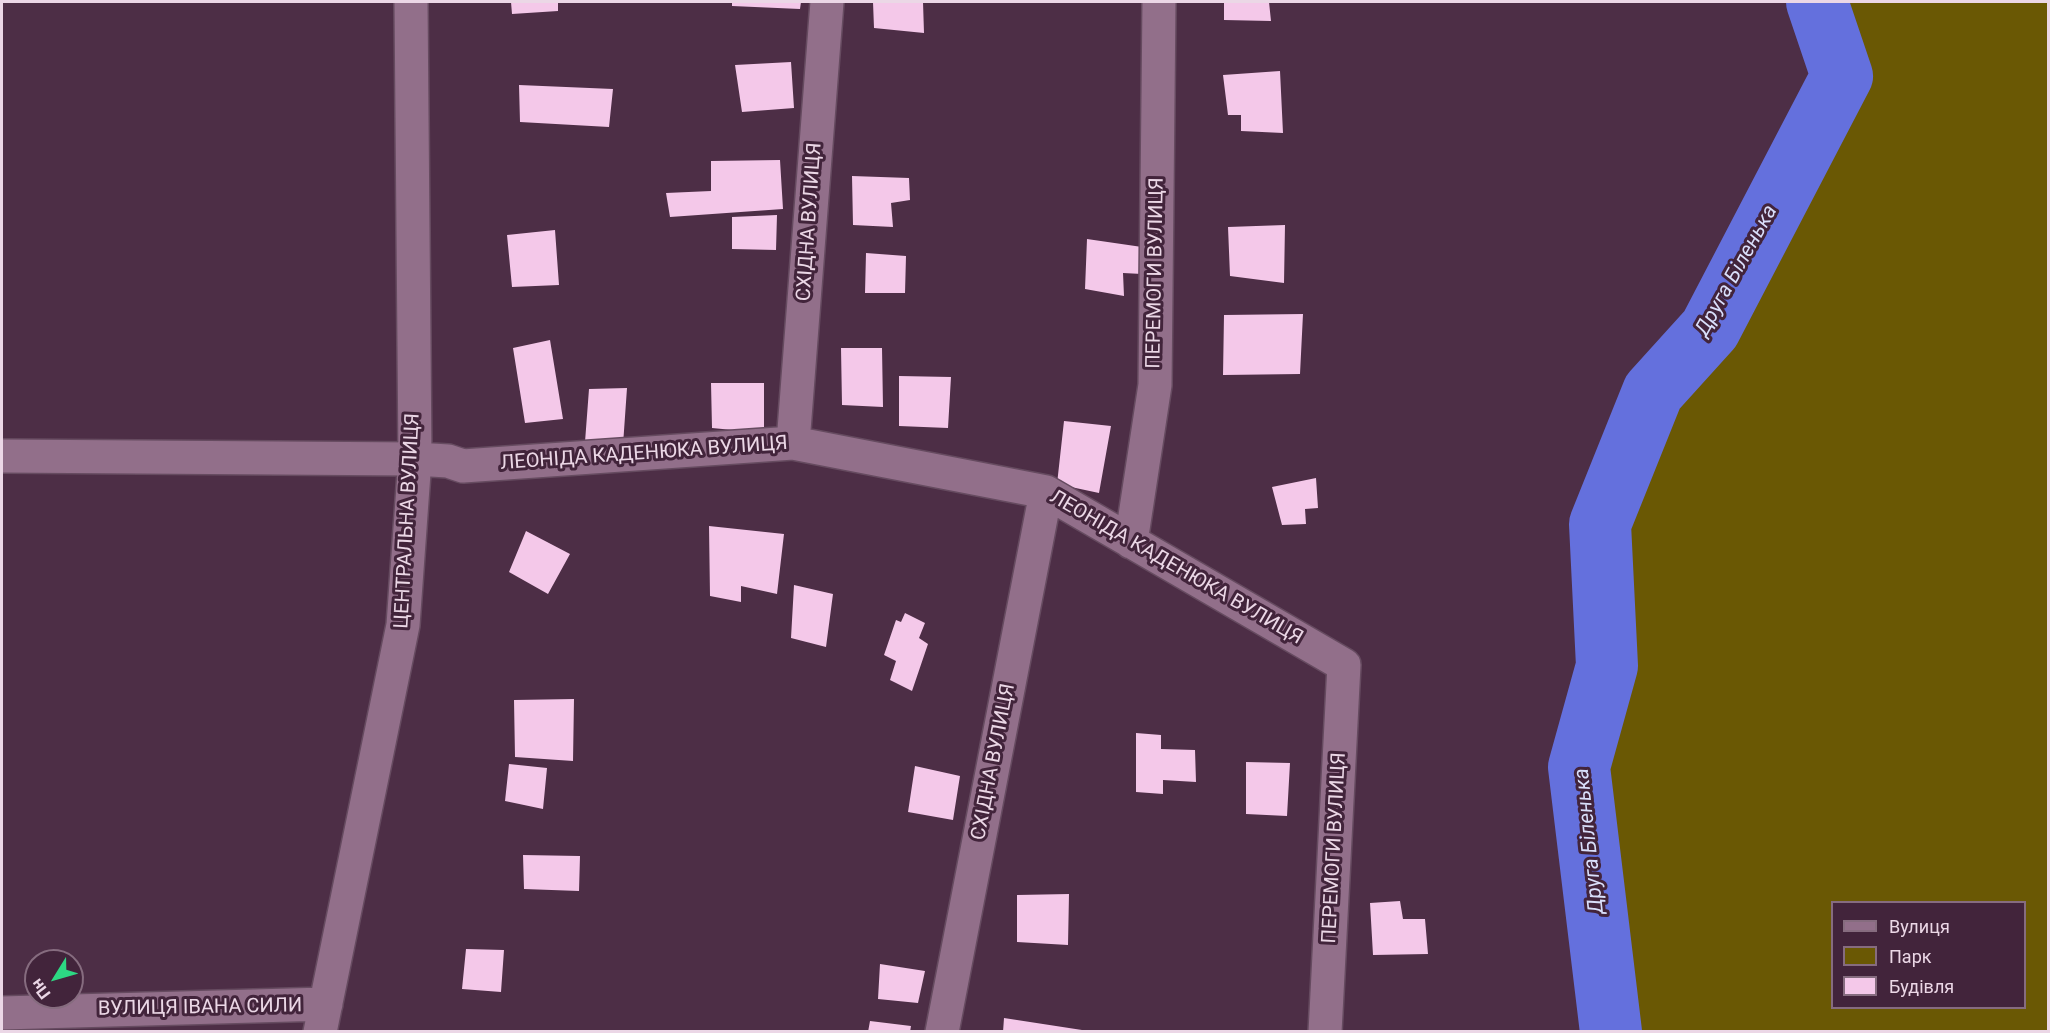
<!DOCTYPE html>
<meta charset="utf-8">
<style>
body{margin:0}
#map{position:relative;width:2050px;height:1033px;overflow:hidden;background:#4d2e46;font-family:Roboto,sans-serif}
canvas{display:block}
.frame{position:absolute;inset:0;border:3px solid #ebd7e6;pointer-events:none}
.legend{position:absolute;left:1831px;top:901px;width:195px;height:108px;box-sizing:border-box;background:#42243b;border:2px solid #866c7f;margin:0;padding:8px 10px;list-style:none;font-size:18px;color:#ebd7e6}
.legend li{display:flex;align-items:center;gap:12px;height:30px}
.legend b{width:30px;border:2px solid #866c7f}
.north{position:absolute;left:24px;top:949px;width:60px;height:60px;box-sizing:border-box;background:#42243b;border:2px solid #866c7f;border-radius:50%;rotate:233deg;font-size:16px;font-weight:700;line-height:24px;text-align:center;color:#ebd7e6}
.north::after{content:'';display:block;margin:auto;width:21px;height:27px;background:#2dd883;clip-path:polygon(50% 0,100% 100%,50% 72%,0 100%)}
</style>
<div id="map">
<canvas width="2050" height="1033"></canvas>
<div class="frame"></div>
<ul class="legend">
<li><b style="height:8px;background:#926f8a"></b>Вулиця</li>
<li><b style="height:16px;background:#6a5804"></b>Парк</li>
<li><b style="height:16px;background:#f4c8e9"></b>Будівля</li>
</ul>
<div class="north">Пн</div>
</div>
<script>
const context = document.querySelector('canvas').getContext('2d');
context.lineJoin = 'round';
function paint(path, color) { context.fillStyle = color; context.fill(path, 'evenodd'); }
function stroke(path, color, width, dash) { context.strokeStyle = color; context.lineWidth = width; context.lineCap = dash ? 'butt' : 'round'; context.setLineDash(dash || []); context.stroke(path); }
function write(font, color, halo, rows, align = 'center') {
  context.font = font + ' Roboto,sans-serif'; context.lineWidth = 6; context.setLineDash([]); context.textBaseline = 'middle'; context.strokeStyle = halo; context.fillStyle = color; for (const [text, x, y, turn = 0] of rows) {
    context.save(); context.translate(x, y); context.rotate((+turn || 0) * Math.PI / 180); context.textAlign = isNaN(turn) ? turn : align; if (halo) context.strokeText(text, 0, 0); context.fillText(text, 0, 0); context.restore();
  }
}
paint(new Path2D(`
 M1817 2H2048V1031H1611L1579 767 1607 666 1600 524 1653 392 1710 329 1841 76ZM1832 902H2024V1008H1832Z`), '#6a5804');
stroke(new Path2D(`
 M1611 1032 1579 767 1607 666 1600 524 1653 392 1710 329 1842 76 1817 2`), '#6470dd', 62);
paint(new Path2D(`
 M511 2H558V11L512 14Z
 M732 2H801L800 9 732 6Z
 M873 2H923L924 33 874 28Z
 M1224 2H1269L1271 21 1224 20Z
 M791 62 794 108 742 112 735 65Z
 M1280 71 1283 133 1241 131V115H1228L1223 75Z
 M519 85 613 89 609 127 520 122Z
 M780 160 783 209 670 217 666 193 711 191V161Z
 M852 176 909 178 910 200 891 203 893 227 853 225Z
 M777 215 776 250 732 249V217Z
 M1285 225 1284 283 1230 276 1228 227Z
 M555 230 559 285 512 287 507 235Z
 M1087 239 1142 247V274L1123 273 1124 296 1085 289Z
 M866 253 906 256 905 293H865Z
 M1303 314 1300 374 1223 375 1224 315Z
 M550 340 563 419 525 423 513 348Z
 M841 348H882L883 407 842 405Z
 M899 376 951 377 948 428 899 426Z
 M711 383H764V433L712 428Z
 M627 388 623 445 585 442 589 389Z
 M1064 421 1111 426 1099 493 1057 484Z
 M1316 478 1318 508 1305 509 1306 524 1282 525 1272 487Z
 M709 526 784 534 777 594 741 586V602L710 596Z
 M526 531 570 554 548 594 509 572Z
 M794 585 833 594 826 647 791 638Z
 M905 613 925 623 919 638 928 644 912 691 890 680 896 661 884 655 896 620 901 622Z
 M574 699 573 761 515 757 514 700Z
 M1136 733 1161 735V749L1195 750 1196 782 1163 780V794L1136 792Z
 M1246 762 1290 763 1287 816 1246 814Z
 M509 764 547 768 543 809 505 801Z
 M915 766 960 776 953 820 908 812Z
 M523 855 580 856 579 891 524 889Z
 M1069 894 1068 945 1017 942V895Z
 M1400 901 1403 919H1425L1428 954 1373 955 1370 903Z
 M466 949 504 950 501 992 462 989Z
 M880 964 925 971 918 1003 878 999Z
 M1004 1018 1082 1030V1032H1003Z
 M870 1021 911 1026 910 1032H868Z`), '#f4c8e9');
const street = new Path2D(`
 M793 443 827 2
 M2 456 415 459 448 461 463 466 793 443 1046 492 1344 665 1325 1032
 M1131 542 1155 385 1159 2
 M2 1013 326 1004
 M320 1032 403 625 415 459 411 2
 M942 1032 1046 492`);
stroke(street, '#664b60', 36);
stroke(street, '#926f8a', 33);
write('20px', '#ebd7e6', '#42243b', [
 ["СХІДНА ВУЛИЦЯ",810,222,-86],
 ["ПЕРЕМОГИ ВУЛИЦЯ",1156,273,-89],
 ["ЛЕОНІДА КАДЕНЮКА ВУЛИЦЯ",644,454,-4],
 ["ЦЕНТРАЛЬНА ВУЛИЦЯ",408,521,-87],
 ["ЛЕОНІДА КАДЕНЮКА ВУЛИЦЯ",1176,568,30],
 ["СХІДНА ВУЛИЦЯ",994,762,-79],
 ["ПЕРЕМОГИ ВУЛИЦЯ",1335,848,-87],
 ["ВУЛИЦЯ ІВАНА СИЛИ",200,1008,-1]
]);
write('italic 21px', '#d9dffb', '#42243b', [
 ["Друга Біленька",1737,271,-61],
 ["Друга Біленька",1590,841,-96]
]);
</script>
